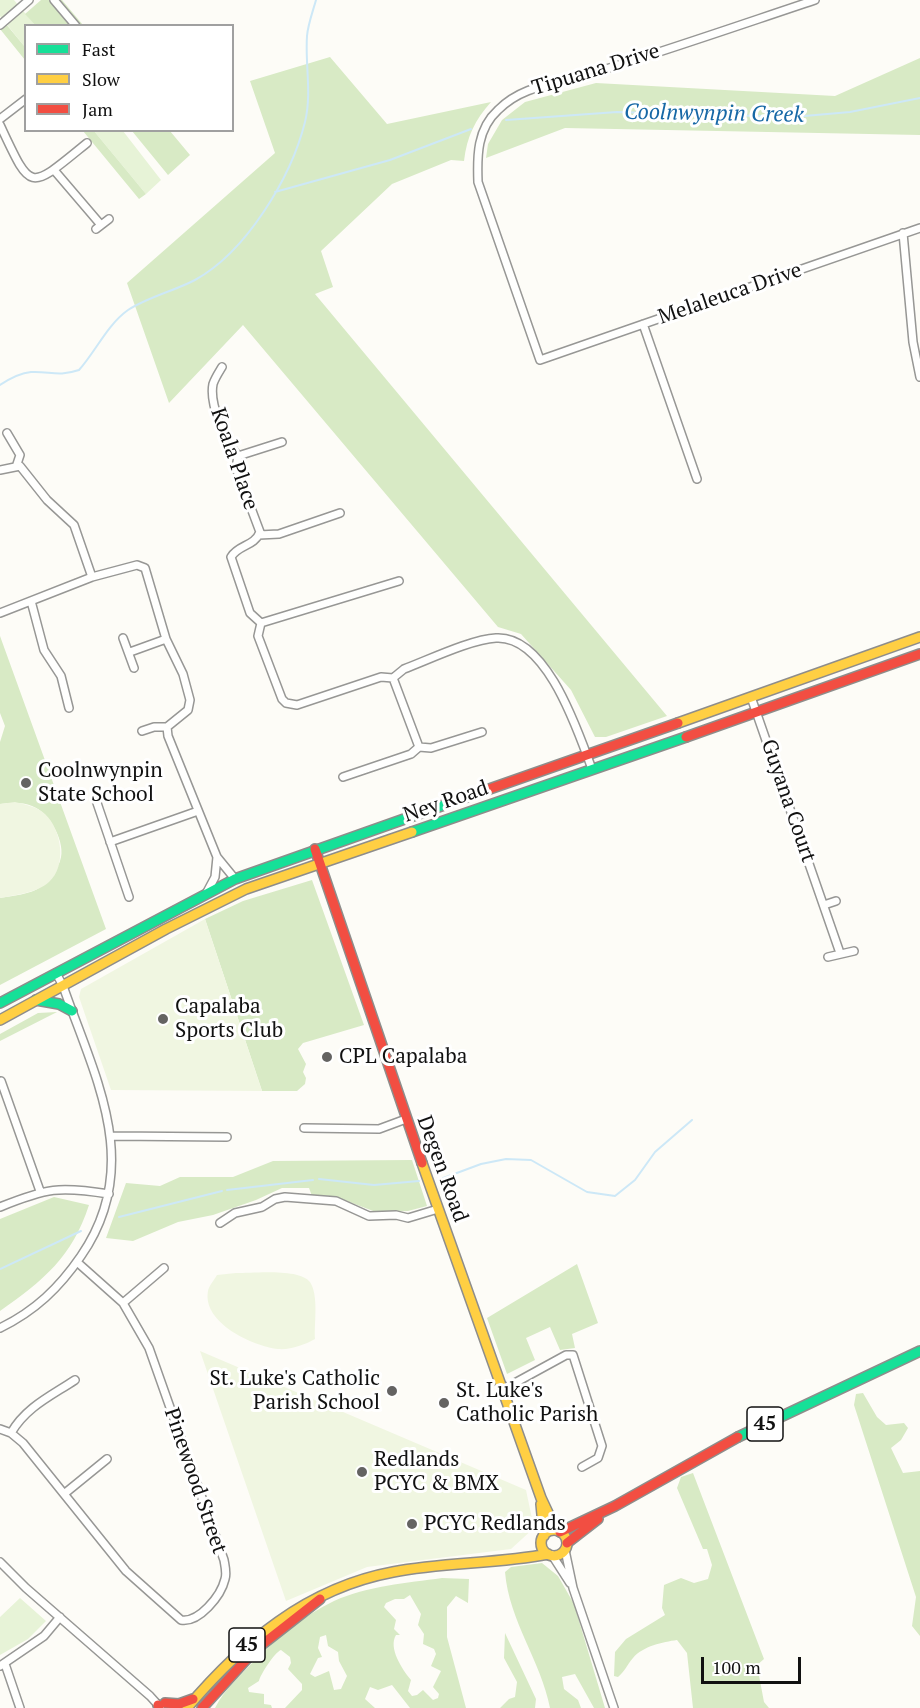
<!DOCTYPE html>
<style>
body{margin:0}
#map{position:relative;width:920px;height:1708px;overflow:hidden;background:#fdfcf7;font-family:"PT Serif",serif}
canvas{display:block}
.legend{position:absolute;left:24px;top:24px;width:210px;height:108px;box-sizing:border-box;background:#fff;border:2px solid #a0a0a0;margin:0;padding:8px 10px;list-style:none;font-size:18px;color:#111}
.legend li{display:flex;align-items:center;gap:12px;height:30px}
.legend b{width:30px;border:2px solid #a0a0a0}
.scale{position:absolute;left:701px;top:1657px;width:100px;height:27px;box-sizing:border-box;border:3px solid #111;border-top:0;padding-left:8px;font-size:18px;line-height:21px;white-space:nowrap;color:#111;-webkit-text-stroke:4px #fff;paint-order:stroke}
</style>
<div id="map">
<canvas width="920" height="1708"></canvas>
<ul class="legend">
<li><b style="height:8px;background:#16e098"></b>Fast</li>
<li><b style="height:8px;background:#ffcf43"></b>Slow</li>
<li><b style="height:8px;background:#f24e42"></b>Jam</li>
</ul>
<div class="scale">100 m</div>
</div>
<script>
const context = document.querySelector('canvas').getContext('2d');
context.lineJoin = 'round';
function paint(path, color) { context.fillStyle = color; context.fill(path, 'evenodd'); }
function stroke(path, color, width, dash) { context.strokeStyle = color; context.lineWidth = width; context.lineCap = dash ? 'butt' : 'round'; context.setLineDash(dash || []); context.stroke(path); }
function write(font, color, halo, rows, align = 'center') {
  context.font = font + ' "PT Serif",serif'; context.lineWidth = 6; context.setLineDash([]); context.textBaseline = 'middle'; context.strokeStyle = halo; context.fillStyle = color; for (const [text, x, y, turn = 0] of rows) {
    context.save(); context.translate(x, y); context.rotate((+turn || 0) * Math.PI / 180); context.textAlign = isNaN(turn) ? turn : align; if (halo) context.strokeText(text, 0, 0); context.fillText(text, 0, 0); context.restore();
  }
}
paint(new Path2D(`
 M0 0H14L35 25 26 26 25 47 0 16Z
 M94 131H123L161 180 146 194Z
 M20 1598 46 1621 28 1639 0 1655V1617Z`), '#e7f3d7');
paint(new Path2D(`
 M41 0H62L83 25H35L25 14Z
 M6 24 25 47V60L0 29Z
 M330 57 387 124 491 102C475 120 467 136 464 161L451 160 392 184 321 251 333 287 315 294 667 716 606 737H595L571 690 521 634 498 627 243 325 169 403 127 283 275 153 250 81Z
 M920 58V135L565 128 486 158 488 144 502 120 525 102 596 83 835 96Z
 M83 131H94L146 194 139 199Z
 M132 131H170L190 155 168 175Z
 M0 636 106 929 0 985V898C11 896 32 894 40 887 46 882 58 868 60 861 67 843 49 812 32 806 22 802 11 803 0 804V742L5 726 0 713Z
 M312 880 364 1025 303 1043 298 1049 306 1064 303 1072 306 1078 305 1084 297 1091H262L205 919 243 901Z
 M57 1012 0 1041V1034L38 1013Z
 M412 1160 427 1206 408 1211 376 1212 336 1197 312 1196 309 1188H282L256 1200 213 1215 178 1222 133 1241 106 1238 126 1183 160 1186 180 1177H233L273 1161Z
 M54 1197 89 1205C72 1257 44 1280 0 1311V1219Z
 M577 1264 598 1323 572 1334 575 1348 560 1350 550 1327 526 1338 535 1360 507 1374 487 1318Z
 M863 1393 877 1417 886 1425 904 1423 908 1428 901 1440 891 1448 903 1473 920 1471V1636L912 1626 916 1597 854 1405 856 1394Z
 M693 1473 764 1659 757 1665 764 1702 769 1708H693L687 1653 677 1640C663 1642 643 1646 633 1658 627 1665 625 1671 618 1677L614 1676 615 1652 626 1639 665 1615 662 1608 664 1585 681 1578 694 1583 708 1579 712 1565 707 1549H703L677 1488 681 1477Z
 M542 1563 558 1576 574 1604 605 1708H594L575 1674 562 1677 564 1689 578 1700 581 1708H550C541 1661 509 1621 505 1572L511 1567Z
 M442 1578 469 1579 468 1603 456 1596 447 1607V1637L466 1708H410L392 1685 378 1690 370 1687 365 1699 375 1708H285L302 1690V1684L288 1669 291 1663 290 1657 281 1650C275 1652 260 1675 259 1681L248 1688 249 1692 264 1694V1704L271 1705 272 1708H215C224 1690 239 1677 253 1662 276 1639 304 1615 334 1601 367 1586 407 1583 442 1578ZM410 1595 421 1614 418 1625 424 1634 423 1644 434 1649 436 1654 431 1666 441 1671 433 1687 439 1694 438 1698 433 1700 423 1690 417 1695 412 1696 408 1691 411 1680C402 1669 388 1648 396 1635H400L394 1629 396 1620 384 1607 386 1603 395 1599H404ZM326 1635 328 1646 338 1652 339 1661 347 1676 341 1689 334 1690 329 1671 315 1677 310 1674 318 1658 322 1657 318 1648 320 1637Z
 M505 1633 536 1699 535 1708H500L509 1699 515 1697 517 1682 504 1658Z`), '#d8eac5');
paint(new Path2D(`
 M15 802C26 805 36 806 45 814 62 830 67 866 49 882 37 893 15 895 0 898V804Z
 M205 919 262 1091 111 1090 79 997 81 989Z
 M236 1273C253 1273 300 1268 310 1282 319 1296 314 1323 315 1339 304 1345 291 1350 278 1349 253 1346 202 1323 208 1291 209 1286 214 1280 217 1275Z
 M200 1351 526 1490 534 1528 511 1549 367 1567 286 1601Z`), '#f0f6e1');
stroke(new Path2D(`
 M506 120 617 112 793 117 850 112 920 98
 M275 192 390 160 471 129
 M0 385C9 379 20 373 31 372 50 371 58 377 79 370 96 351 107 325 128 310 148 297 174 291 195 280 246 252 291 178 305 122 312 93 305 65 307 36 308 24 313 11 316 0
 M319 1179 374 1185 419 1181
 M438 1180 481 1164 506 1159 531 1160 587 1192 615 1196 635 1180 655 1152 692 1120
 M227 1190 313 1180
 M119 1217 222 1191
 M0 1269 81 1231`), '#cde8f7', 2);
const street = new Path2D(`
 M54 0 76 26
 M815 0C740 25 665 51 590 74 556 85 524 84 498 110 477 129 477 156 478 182L540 360 920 228
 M0 25 29 0
 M0 119 26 99
 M0 125C32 193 28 191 87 143
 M54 170 101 225
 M96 229 109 219
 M903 233 913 342 920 377
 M643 324 697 479
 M222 367C219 372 215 378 213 384 209 404 225 441 238 456L236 468 260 532C254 547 239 544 231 557L250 613 261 623 258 636 282 699 286 703 297 705 381 677 393 678 404 669C428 660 472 639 496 638 547 635 578 732 592 769
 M7 433 20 455 17 464
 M238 456 282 442
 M0 470 20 466 47 500 74 525 92 577
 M259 535 279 534 340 513
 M31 601 44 650 61 676 69 708
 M0 613 92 577 137 565 145 568 166 639 183 674 190 700 188 710 167 727 168 736 217 857 235 879
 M261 623 399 581
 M123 638 134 668
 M130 652 166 639
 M751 697 840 953
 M142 731 154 727H167
 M419 747 431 748 482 732
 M343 777 411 754 419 747 393 678
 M96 800 129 897
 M110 842 198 811
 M207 892 215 877 217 857
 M824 905 836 901
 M828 957 854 951
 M1 1081 40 1191
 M304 1128 379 1129 406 1119
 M112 1136 227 1137
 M0 1207C47 1188 59 1186 109 1194
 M220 1223 235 1213 262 1207 275 1199 285 1197 336 1201 369 1216 396 1215 408 1218 438 1209
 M123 1303 164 1268
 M0 1328C35 1311 59 1288 81 1256 144 1165 95 1078 63 986L56 973
 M502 1390 566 1355H573L602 1446 598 1458 582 1467
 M0 1429 11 1433 23 1443 126 1571 181 1620C199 1623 221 1596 225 1579 227 1573 225 1566 224 1560L149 1348 123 1303 77 1262
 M11 1433C26 1407 51 1396 75 1380
 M64 1494 107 1459
 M565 1550 573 1588 614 1708
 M552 1555 570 1583
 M0 1562 26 1588 150 1696 160 1707
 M5 1664 20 1708
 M0 1666 44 1636 60 1617`);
const fast = new Path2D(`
 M412 832 686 737
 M36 1000 59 1004 72 1011
 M0 1003 235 879 458 800
 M738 1437 920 1351`);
const slow = new Path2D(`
 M678 723 920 637
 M0 1020 166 929 246 889 412 832
 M422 1163 541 1498 556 1530
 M541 1504 544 1536
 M541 1543a13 13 0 1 1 26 0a13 13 0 1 1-26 0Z
 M187 1708C242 1643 307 1588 393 1572 444 1562 497 1564 548 1554`);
const jam = new Path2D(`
 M686 737 920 654
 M458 800 678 723
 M315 849 422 1163
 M560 1532 615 1506 738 1437
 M567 1543 598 1519
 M165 1703 179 1704 193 1699
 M158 1705 159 1708
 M202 1708 255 1650 320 1599`);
stroke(street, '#979795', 10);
stroke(fast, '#8e8d8b', 12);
stroke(slow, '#8e8d8b', 12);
stroke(jam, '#8e8d8b', 12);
stroke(street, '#fffffe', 7);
stroke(fast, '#16e098', 9);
stroke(slow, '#ffcf43', 9);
stroke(jam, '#f24e42', 9);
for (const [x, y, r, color] of [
 [26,783,6,"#646362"],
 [163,1019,6,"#646362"],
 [327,1057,6,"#646362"],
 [392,1391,6,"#646362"],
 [444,1403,6,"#646362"],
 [362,1472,6,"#646362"],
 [412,1524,6,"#646362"]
]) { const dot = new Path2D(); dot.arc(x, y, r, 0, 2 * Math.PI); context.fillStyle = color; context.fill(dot); stroke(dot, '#fff', 2); }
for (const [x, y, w] of [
 [765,1424,36],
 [247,1645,36]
]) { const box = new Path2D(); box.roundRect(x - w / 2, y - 17, w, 34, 4.5); context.fillStyle = '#fff'; context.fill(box); stroke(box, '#111', 1.5); }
write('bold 20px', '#111', null, [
 ["45",765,1424],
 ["45",247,1645]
]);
write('21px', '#111', '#fff', [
 ["Tipuana Drive",596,70,-17],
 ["Melaleuca Drive",730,294,-19],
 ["Koala Place",234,459,71],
 ["Guyana Court",788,801,71],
 ["Ney Road",446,802,-19],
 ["Degen Road",442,1169,70],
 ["Pinewood Street",195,1481,71]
]);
write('21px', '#111', '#fff', [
 ["Coolnwynpin",38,771],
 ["State School",38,795],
 ["Capalaba",175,1007],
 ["Sports Club",175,1031],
 ["CPL Capalaba",339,1057],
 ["St. Luke's Catholic",380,1379,"right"],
 ["Parish School",380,1403,"right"],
 ["St. Luke's",456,1391],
 ["Catholic Parish",456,1415],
 ["Redlands",374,1460],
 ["PCYC & BMX",374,1484],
 ["PCYC Redlands",424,1524]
], 'left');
write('italic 22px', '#1768a6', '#fff', [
 ["Coolnwynpin Creek",714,114,1]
]);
</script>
